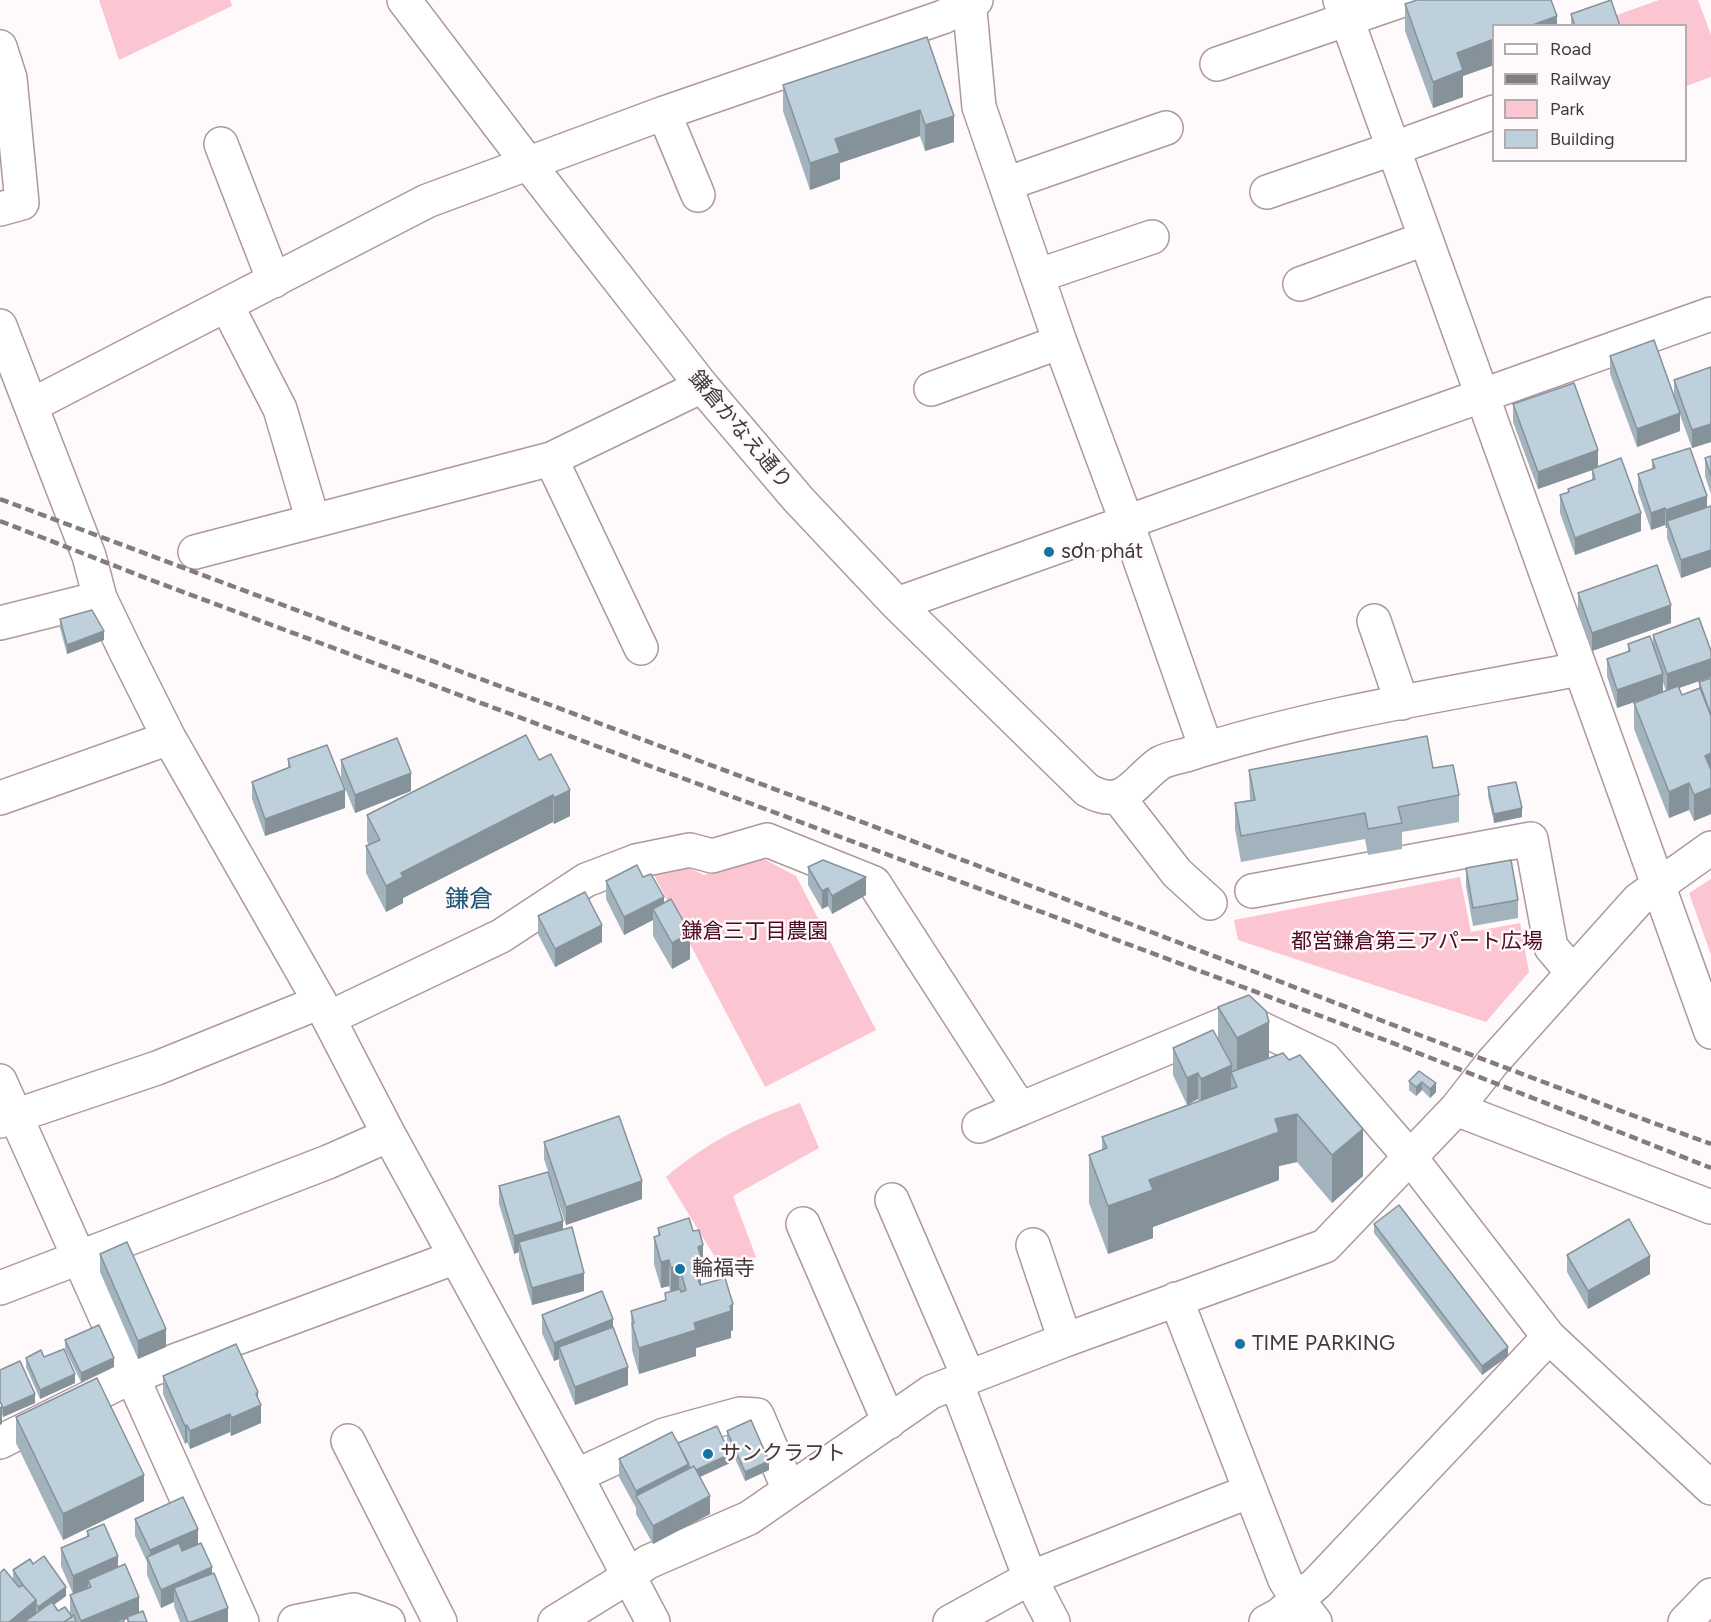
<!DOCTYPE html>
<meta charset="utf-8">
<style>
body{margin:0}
#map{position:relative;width:1711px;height:1622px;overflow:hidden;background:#fef9fa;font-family:Figtree,sans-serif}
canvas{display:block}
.legend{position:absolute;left:1492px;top:24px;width:195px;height:138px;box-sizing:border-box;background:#fef9fa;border:2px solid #b3acae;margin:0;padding:8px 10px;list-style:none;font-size:18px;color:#42393b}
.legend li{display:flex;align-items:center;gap:12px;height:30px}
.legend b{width:30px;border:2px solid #b3acae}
</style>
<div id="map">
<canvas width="1711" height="1622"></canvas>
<ul class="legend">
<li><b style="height:8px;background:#fff"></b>Road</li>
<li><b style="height:8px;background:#837b7d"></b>Railway</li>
<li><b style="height:16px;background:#fbc5d1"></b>Park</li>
<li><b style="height:16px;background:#bed0dc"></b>Building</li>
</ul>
</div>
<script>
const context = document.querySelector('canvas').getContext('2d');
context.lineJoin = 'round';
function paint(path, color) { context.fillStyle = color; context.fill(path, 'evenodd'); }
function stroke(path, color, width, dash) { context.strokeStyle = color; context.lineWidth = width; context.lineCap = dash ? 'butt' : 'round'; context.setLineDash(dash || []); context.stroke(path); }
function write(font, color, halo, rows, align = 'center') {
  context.font = font + ' Figtree,"Noto Sans JP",sans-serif'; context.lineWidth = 5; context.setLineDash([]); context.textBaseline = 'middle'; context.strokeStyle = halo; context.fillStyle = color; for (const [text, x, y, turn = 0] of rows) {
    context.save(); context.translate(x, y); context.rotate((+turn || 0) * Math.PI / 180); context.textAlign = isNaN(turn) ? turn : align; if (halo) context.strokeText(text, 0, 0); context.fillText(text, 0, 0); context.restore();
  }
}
paint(new Path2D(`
 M99 0H230L232 6 119 60Z
 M1659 0H1698L1711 35V77L1686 86V26L1617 25 1614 16Z
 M762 858 796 876 876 1030 765 1087 654 875 687 867 704 875Z
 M1460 877 1471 932 1520 923 1529 972 1486 1022 1238 940 1234 920Z
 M1711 879V955L1689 893Z
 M800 1103 819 1148 733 1196 756 1257 724 1272 666 1177C707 1142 750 1121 800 1103Z`), '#fbc5d1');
const minor = new Path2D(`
 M404 0 527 162 702 386 798 499 897 604 1087 790C1125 811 1133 782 1160 763 1167 759 1178 757 1186 755 1314 714 1448 694 1579 669
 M969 0 979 107 1060 342 1127 523 1206 748
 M1340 0 1711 1032
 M0 47 10 78 22 203 0 209
 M1217 64 1403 0
 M664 113 698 195
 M221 144 274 281
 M1006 184 1166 128
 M1267 192 1392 149 1494 112
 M1037 276 1152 237
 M1300 284 1424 239
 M227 306 280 409 313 521
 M0 326 89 556 100 598 126 652 169 738 320 1002 389 1135 576 1476 653 1622
 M931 389 1060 342
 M32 405 427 201 664 113 943 17 976 0
 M551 459 641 648
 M195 552 551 459 702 386
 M897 604 1711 314
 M1374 621 1402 703
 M0 623 100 598
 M1118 797 1177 873 1210 903
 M0 798 169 738
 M1252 891 1531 839 1551 947 1573 973
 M329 1018 501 936 586 880 636 861 690 850 712 856 767 840 874 883 1020 1109 1239 1018 1325 1059 1410 1157 1549 1337 1711 1488
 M0 1081 242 1622
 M1456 1109 1711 1207
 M0 1121 157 1068 320 1002
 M979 1126 1020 1109
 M892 1200 969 1378
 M803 1224 889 1422
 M1033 1245 1065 1340
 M0 1288 328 1162 389 1135
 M1176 1299 1285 1580 1298 1600 1315 1622
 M956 1382 1030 1578 1053 1622
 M348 1441 440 1622
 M0 1442 131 1377 456 1257
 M576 1476 664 1435 740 1414 757 1415 789 1490
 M295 1622 354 1610 388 1622
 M555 1622 615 1585 648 1562 749 1518 931 1392 1065 1340 1325 1246 1456 1109 1492 1063 1638 900 1711 848
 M950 1622 1030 1578 1250 1491
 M1266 1622 1279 1615 1317 1583 1549 1337
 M1685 1622 1711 1595`);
stroke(minor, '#ad989c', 36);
stroke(minor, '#fff', 33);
stroke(new Path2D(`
 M0 499C327 622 654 743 981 867 1224 959 1466 1055 1711 1144
 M0 521 151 580 1385 1040 1711 1168`), '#837b7d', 4.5, [9, 4.5]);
paint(new Path2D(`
 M1405 4 1557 26H1494V65L1463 76V97L1433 108 1405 31Z
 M1571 14 1620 26H1571Z
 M927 37 954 142 925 151 920 136 840 163V179L810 190 783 111V85Z
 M1610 356 1674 396V380L1711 367V442L1692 448 1680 415V431L1637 447 1610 374Z
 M1513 404 1598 466 1641 531 1575 555 1560 513V495L1568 493V489L1592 480V470L1538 489 1513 422Z
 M1711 456V494L1705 476V458Z
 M1652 460 1707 507 1711 506V567L1681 578 1667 538V528H1666L1665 525 1651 530 1638 492V474L1652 469Z
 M1578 593 1671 623 1592 651 1578 611Z
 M60 619 104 640 67 654 60 628Z
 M1653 635 1711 677 1679 688 1682 695 1699 688V682L1711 678V814L1694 821 1689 810 1669 818 1634 729V703L1654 695 1617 708 1607 676V659L1628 651V644H1653ZM1663 682 1666 691 1663 692Z
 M288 759 345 808 265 836 252 799V782L288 768Z
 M341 760 411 791 355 813 341 778Z
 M539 760 570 816 554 824 553 822 403 898V903L386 912 366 873V846L369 845 367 841V815Z
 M1433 768 1459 795V822L1402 832V849L1368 855 1365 839 1241 862 1235 829V803L1250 800 1249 770Z
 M1488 787 1522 817 1494 823 1488 796Z
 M808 867 866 895 832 914 828 906 822 909 808 885Z
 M1466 868 1518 900V918L1473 926 1466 886Z
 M643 877 664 903 690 959 672 969 653 936V920L624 935 606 899V881Z
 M538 916 602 942 555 967 538 934Z
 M1218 1007 1269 1058 1363 1176 1332 1203 1297 1162 1279 1166V1180L1153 1227V1238L1108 1254 1089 1203V1155L1102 1150V1137L1199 1101 1198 1099 1187 1105 1173 1075V1048L1218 1039Z
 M1419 1071 1436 1092 1430 1098 1422 1090 1416 1096 1409 1090V1081Z
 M544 1142 642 1199 566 1225 544 1159Z
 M499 1186 563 1230 584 1291 532 1305 519 1260V1252L514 1254 499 1204Z
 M1374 1224 1508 1356 1482 1375 1374 1233Z
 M658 1228 703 1272H701V1284L700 1285 733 1330 731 1331V1338L696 1348V1356L639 1374 632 1350 631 1311 665 1300V1293L670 1292 669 1286 661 1288 654 1264V1237L658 1236Z
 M100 1254 166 1347 138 1359 100 1272Z
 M1567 1255 1650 1274 1588 1309 1567 1272Z
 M542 1315 613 1327 628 1385 575 1405 559 1365V1359L554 1361 542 1333Z
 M65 1340 114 1367 81 1382 65 1349Z
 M44 1357 75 1383 40 1399 26 1367V1358Z
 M0 1370 35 1403 3 1417 2 1413V1424Z
 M163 1376 258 1398 261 1423 231 1436 230 1432 190 1449 187 1442 185 1444 163 1394Z
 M16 1417 144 1501 63 1540 16 1443Z
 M727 1431 769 1470 745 1481 727 1440Z
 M678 1444 730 1463 700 1477 710 1514 653 1544 636 1514V1508L619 1477V1459Z
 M135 1519 198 1545 212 1574 228 1622H180L174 1606V1602L161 1608 147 1575V1562L135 1536Z
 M87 1531 118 1567 139 1613 147 1622H127V1619L123 1621 124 1622H0L13 1579V1570L33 1564 66 1596 54 1605 58 1611 71 1616 70 1613V1595L88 1587 73 1594 61 1566V1548L87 1537Z`), '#a3b3bd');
paint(new Path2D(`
 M1557 16V26H1530Z
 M1494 39V65L1463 76V97L1433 108V82L1457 53Z
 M920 110V136L840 163V179L810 190V163L835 139Z
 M954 116V142L925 151V125Z
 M1680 413V431L1637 447V429Z
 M1711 424V442L1692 448V430Z
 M1598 450V468L1538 489V472Z
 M1707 496V514L1667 521V528H1666V510Z
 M1665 508V525L1651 530V513Z
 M1641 513V531L1575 555V538Z
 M1711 550V567L1681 578V560Z
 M1671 605V623L1592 651V633Z
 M104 631V640L67 654V645Z
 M1711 659V677L1667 692V674Z
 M1663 674V692L1617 708V690Z
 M1711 753V780L1705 756Z
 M411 773V791L355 813V795Z
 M1689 783V810L1669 818V792Z
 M1711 788V814L1694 821V795Z
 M345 790V808L265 836V819Z
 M570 790V816L554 824V798Z
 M553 795V822L403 898V903L386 912V886L401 873Z
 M1522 808V817L1494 823V814Z
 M866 877V895L832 914V896Z
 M828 888V906L822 909V891Z
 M664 897V915L653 909V920L624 935V917Z
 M602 925V942L555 967V949Z
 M690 933V959L672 969V943Z
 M1269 1022V1070L1237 1086V1038Z
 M1232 1065V1075L1231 1072V1091L1201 1105V1079Z
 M1198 1073V1099L1187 1105V1078Z
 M1422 1082V1090L1416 1096V1087Z
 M1436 1083V1092L1430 1098V1089Z
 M1297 1114V1162L1279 1166V1180L1153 1227V1238L1108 1254V1206L1149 1180 1275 1119Z
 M1363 1129V1176L1332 1203V1155Z
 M642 1181V1199L566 1225V1207Z
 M563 1221V1239L519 1242V1252L514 1254V1236Z
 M703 1245V1272H701V1284L693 1287V1261L698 1247Z
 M1650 1256V1274L1588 1309V1291Z
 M669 1260V1286L661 1288V1262Z
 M679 1265V1291L671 1294V1268Z
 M584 1273V1291L532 1305V1288Z
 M733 1304V1330L731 1331V1338L696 1348V1356L639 1374V1348Z
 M613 1319V1337L559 1347V1359L554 1361V1343Z
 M166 1329V1347L138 1359V1341Z
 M1508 1347V1356L1482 1375V1366Z
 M114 1358V1367L81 1382V1373Z
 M628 1367V1385L575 1405V1387Z
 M75 1374V1383L40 1399V1390Z
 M258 1392V1406L261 1405V1423L231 1436V1418Z
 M35 1394V1403L3 1417V1408Z
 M2 1406V1424L0 1425V1407Z
 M230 1414V1432L190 1449V1431Z
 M187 1425V1442L185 1444V1426Z
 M730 1454V1463L691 1481V1472Z
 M769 1461V1470L745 1481V1472Z
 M689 1464V1482L636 1496V1509V1491Z
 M144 1475V1501L63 1540V1514Z
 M710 1496V1514L653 1544V1526Z
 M198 1529V1546L150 1563V1550Z
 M118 1556V1574L88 1580V1587L73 1594V1576Z
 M212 1567V1585L174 1588V1602L161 1608V1590Z
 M66 1587V1596L38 1616V1607Z
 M139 1597V1615L127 1617V1619L120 1622H81V1621Z
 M36 1600V1618L31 1622H9Z
 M228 1608V1622H191Z`), '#85929a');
const building = new Path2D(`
 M1417 0H1551L1557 16 1530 26H1494V39L1457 53 1463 70 1433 82 1405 4Z
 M1611 0 1620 26H1575L1571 14Z
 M927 37 954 116 925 125 920 110 835 139 840 153 810 163 783 85Z
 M1654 340 1680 413 1637 429 1610 356Z
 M1711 367V424L1692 430 1674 380Z
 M1574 383 1598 450 1538 472 1513 404Z
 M1690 448 1707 496 1666 510 1665 508 1651 513 1638 474 1655 468 1652 460Z
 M1711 456V476L1705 458Z
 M1621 458 1641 513 1575 538 1560 495 1569 492 1568 489 1595 479 1592 469Z
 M1711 506V550L1681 560 1667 521Z
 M1657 565 1671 605 1592 633 1578 593Z
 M92 610 104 631 67 645 60 619Z
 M1699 618 1711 651V659L1667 674 1653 635Z
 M1650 636 1663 674 1617 690 1607 659 1630 651 1628 644Z
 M1711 678V715L1699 682Z
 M1678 686 1682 695 1700 688 1711 716V753L1705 756 1711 770V788L1694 795 1689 783 1669 792 1634 703Z
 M526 735 539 760 551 754 570 790 554 798 553 795 401 873 403 877 386 886 366 846 380 840 367 815Z
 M1427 736 1433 768 1453 765 1459 795 1398 807 1402 823 1368 829 1365 813 1241 836 1235 803 1255 800 1249 770Z
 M397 738 411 773 355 795 341 760Z
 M327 745 345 790 265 819 252 782 290 767 288 759Z
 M1516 782 1522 808 1494 814 1488 787Z
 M823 860 866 877 832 896 828 888 822 891 808 867Z
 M1511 860 1518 900 1473 908 1466 868Z
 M637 865 643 877 651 874 664 897 624 917 606 881Z
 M585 892 602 925 555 949 538 916Z
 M671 899 690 933 672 943 653 909Z
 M1249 995 1266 1011 1269 1022 1237 1038 1218 1007Z
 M1213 1030 1232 1065 1201 1079 1198 1073 1187 1078 1173 1048Z
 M1283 1053 1289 1060 1300 1055 1363 1129 1332 1155 1297 1114 1275 1119 1279 1132 1149 1180 1153 1190 1108 1206 1089 1155 1107 1148 1102 1137 1237 1087 1231 1072Z
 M1419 1071 1436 1083 1430 1089 1422 1082 1416 1087 1409 1081Z
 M619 1116 642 1181 566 1207 544 1142Z
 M548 1172 563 1221 514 1236 499 1186Z
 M1399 1205 1508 1347 1482 1366 1374 1224Z
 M689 1218 693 1231 699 1230 703 1245 698 1247 701 1258 693 1261 700 1285 725 1278 733 1304 730 1306 731 1311 694 1323 696 1330 639 1348 632 1324 634 1323 631 1311 666 1300 665 1293 680 1289 681 1292 686 1290 679 1265 671 1268 669 1260 661 1262 654 1237 660 1235 658 1228Z
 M1629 1219 1650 1256 1588 1291 1567 1255Z
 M572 1227 584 1273 532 1288 519 1242Z
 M127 1242 166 1329 138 1341 100 1254Z
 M602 1291 613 1319 554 1343 542 1315Z
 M99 1325 114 1358 81 1373 65 1340Z
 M613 1327 628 1367 575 1387 559 1347Z
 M236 1344 258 1392 256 1394 261 1405 231 1418 230 1414 190 1431 187 1425 185 1426 163 1376Z
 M64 1349 75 1374 40 1390 26 1358 41 1350 44 1357Z
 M20 1361 35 1394 3 1408 0 1401V1370Z
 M97 1378 144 1475 63 1514 16 1417Z
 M751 1420 769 1461 745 1472 727 1431Z
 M717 1426 730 1454 696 1470 694 1466 690 1468 678 1443Z
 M672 1432 689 1464 636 1491 619 1459Z
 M694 1466 710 1496 653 1526 636 1496Z
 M183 1497 198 1529 150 1550 135 1519Z
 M104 1524 118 1556 73 1576 61 1548 89 1536 87 1531Z
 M179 1543 182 1551 201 1543 212 1567 161 1590 147 1557Z
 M44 1556 66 1587 38 1607 36 1604V1600L23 1585 13 1570 30 1559 33 1564Z
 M125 1564 139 1597 81 1621 70 1595 91 1587 88 1580Z
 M4 1569 19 1587 23 1585 36 1600 9 1622H0V1573Z
 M214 1573 228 1608 191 1622H188L174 1588Z
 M52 1602 58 1611 65 1607 72 1617 64 1622H24Z
 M143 1611 147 1622H129L127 1617Z
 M74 1615 76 1622H64Z
 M123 1619 124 1622H114Z`);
paint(building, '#bed0dc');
stroke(building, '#85929a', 1.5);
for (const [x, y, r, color] of [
 [1049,552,6,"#1674a2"],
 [680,1269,6,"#1674a2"],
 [1240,1344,6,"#1674a2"],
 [708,1454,6,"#1674a2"]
]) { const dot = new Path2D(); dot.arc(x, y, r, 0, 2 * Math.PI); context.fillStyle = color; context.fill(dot); stroke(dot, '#fef9fa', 2); }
write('21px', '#42393b', '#fef9fa', [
 ["鎌倉かなえ通り",740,430,50]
]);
write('21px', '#42393b', '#fef9fa', [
 ["sơn phát",1061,552],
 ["輪福寺",692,1269],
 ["TIME PARKING",1252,1344],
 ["サンクラフト",720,1454]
], 'left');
write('21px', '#4f0b24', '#fef9fa', [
 ["鎌倉三丁目農園",755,932],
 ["都営鎌倉第三アパート広場",1417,942]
]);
write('24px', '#1d5879', '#fef9fa', [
 ["鎌倉",469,900]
]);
</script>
